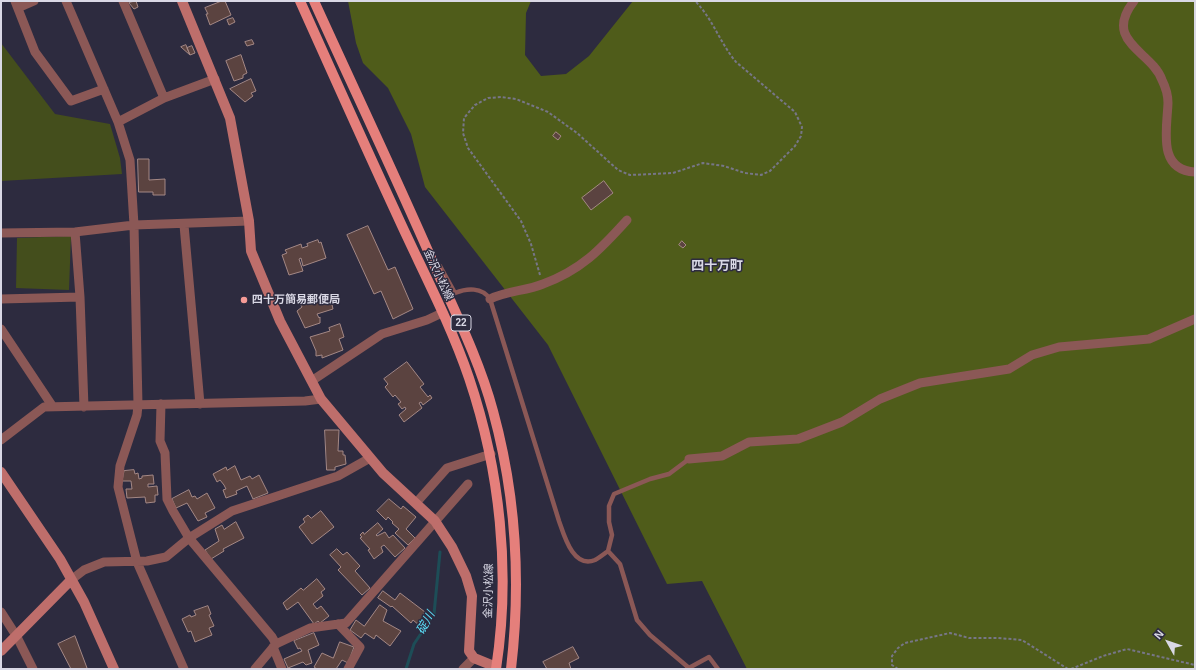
<!DOCTYPE html>
<meta charset="utf-8">
<style>
body{margin:0}
#map{position:relative;width:1196px;height:670px;overflow:hidden;background:#2d2b3f;font-family:Helvetica,sans-serif}
canvas{display:block}
.frame{position:absolute;inset:0;border:2px solid #d9d8e5;pointer-events:none}
.north{position:absolute;left:1148px;top:622px;width:40px;height:40px;-webkit-text-stroke:3px #2d2b3f;paint-order:stroke;rotate:310deg;font-size:11px;font-weight:700;line-height:16px;text-align:center;color:#d9d8e5}
.north::after{content:'';display:block;margin:auto;width:14px;height:18px;background:#d9d8e5;clip-path:polygon(50% 0,100% 100%,50% 72%,0 100%)}
</style>
<div id="map">
<canvas width="1196" height="670"></canvas>
<div class="frame"></div>
<div class="north">N</div>
</div>
<script>
const context = document.querySelector('canvas').getContext('2d');
context.lineJoin = 'round';
function paint(path, color) { context.fillStyle = color; context.fill(path, 'evenodd'); }
function stroke(path, color, width, dash) { context.strokeStyle = color; context.lineWidth = width; context.lineCap = dash ? 'butt' : 'round'; context.setLineDash(dash || []); context.stroke(path); }
function write(font, color, halo, rows, align = 'center') {
  context.font = font + ' Helvetica,"Noto Sans JP",sans-serif'; context.lineWidth = 3; context.setLineDash([]); context.textBaseline = 'middle'; context.strokeStyle = halo; context.fillStyle = color; for (const [text, x, y, turn = 0] of rows) {
    context.save(); context.translate(x, y); context.rotate((+turn || 0) * Math.PI / 180); context.textAlign = isNaN(turn) ? turn : align; if (halo) context.strokeText(text, 0, 0); context.fillText(text, 0, 0); context.restore();
  }
}
paint(new Path2D(`
 M1 43 55 114 110 124 120 158 122 174 1 181Z
 M71 236 69 290 16 288 17 238Z`), '#444e1c');
paint(new Path2D(`
 M348 1H531L526 13 525 55 541 76 566 74 589 56 633 1H1195V669H747L702 581 667 584 548 345 425 187 411 134 388 88 363 63 356 43Z`), '#4f5c1a');
stroke(new Path2D(`
 M406 669 414 644 434 614 440 552`), '#1d4d57', 3);
const building = new Path2D(`
 M136 1 138 7 134 9 129 3Z
 M222 1H225L231 15 210 25 206 14H208L205 8Z
 M233 18 235 22 229 25 227 20Z
 M252 40 254 44 247 46 245 42Z
 M186 45 190 55 181 47Z
 M192 46 195 53 190 55 187 48Z
 M241 55 247 73 243 75V78L234 81 226 61Z
 M251 79 256 91 251 93 253 96 245 102 230 89Z
 M556 132 561 136 558 140 553 136Z
 M138 159H149V180L165 179V195H153V192H139Z
 M604 181 613 193 591 210 582 198Z
 M368 226 388 270 395 267 413 309 393 319 381 291 374 294 347 235Z
 M318 240 319 243 321 242 326 258 303 266 301 258 299 259 303 271 289 275 282 255 287 253 285 250 301 244 302 248 308 246 307 244Z
 M682 241 686 245 683 248 679 245Z
 M330 296 333 309 317 314 319 318 320 317V323L305 328 297 311 302 307 301 305Z
 M340 324 344 337 339 339 343 350 322 358V355L316 356V351L310 337 330 331 329 328Z
 M407 362 424 384 420 387 428 397 430 395 432 398 423 405 421 402 419 403 422 408 404 422 399 415 406 409 405 407 402 409 398 404 401 402 395 395 393 397 385 387 388 384 384 379Z
 M325 430H339L338 451H343V455H345L346 464 335 467V470H327Z
 M235 466 241 480 250 476 252 479 259 475 268 493 253 499 247 486 236 491 237 494 226 498 223 490 226 489 224 485 220 480 217 482 213 474 226 467 227 470Z
 M134 470 135 474 138 473 139 479 142 478V476L153 475 154 484H148V487L157 486 158 495H155V502L146 503 145 497 127 498 126 489H132L131 481H122L124 471Z
 M189 490 192 497 195 496 197 499 207 493 215 508 205 513 207 517 198 521 187 503 176 508 172 499Z
 M389 499 401 509 403 506 416 517 406 529 415 538 408 545 395 533 399 529 392 523 393 522 388 517 386 520 377 511Z
 M321 511 334 527 312 544 299 527 305 522 303 519 308 515 311 518Z
 M236 522 244 538 223 549 224 551 211 559 205 550 219 541 215 529 222 525 224 529Z
 M378 523 383 529 376 535 377 536 385 532 389 538 393 535 405 548 395 557 384 545 381 547 383 552 374 559 368 550 370 549 360 538 362 537 360 535 363 532 364 534Z
 M337 549 343 555 347 552 360 566 355 571 370 588 362 595 338 570 341 567 330 555Z
 M317 579 325 589 321 592 323 596 313 604 317 609 321 606 329 616 320 623 318 621 314 624 298 602 287 610 283 603 301 588 303 590Z
 M383 591 395 600 400 593 425 612 422 616 426 619 420 626 413 620 411 623 392 606 391 607 378 598Z
 M380 605 387 610 383 621 401 631 390 646 376 635 374 639 365 633 361 638 350 630 356 620 364 626Z
 M208 606 211 614 209 615 214 626 209 628 212 635 195 642 191 631 188 632 182 619 190 615 191 617 196 615 194 611Z
 M314 633 319 645 308 650 312 663 306 665 303 662 288 668 284 659 302 651 300 648 298 649 294 641Z
 M75 636 87 668 85 669H71L58 644Z
 M340 642 354 647 348 663 342 660 336 669H317L314 667 322 653 333 658Z
 M573 647 579 658 569 663 571 669H547L543 662Z`);
paint(building, '#5b4340');
stroke(building, '#a48885', 1);
stroke(new Path2D(`
 M540 275 531 244 521 221 468 148 463 133 464 118 475 105 488 98 501 97 516 99 548 112 577 133 618 170 630 175 673 173 703 163 724 166 745 173 761 175 770 171 795 146 801 136 802 127 795 112 736 62C720 43 713 19 695 1
 M898 669 892 665V656L898 648 905 643 950 633 969 638H998L1022 640 1068 669
 M1071 669 1103 656 1127 649 1195 665`), '#777687', 2, [3, 2]);
stroke(new Path2D(`
 M440 266 455 293C467 288 482 287 490 299L559 521C564 535 573 569 595 560 599 558 604 554 608 551L612 535 609 522V506L614 494 650 479 669 474 689 459
 M608 551 620 564 637 620 650 635 689 668
 M687 669 709 657 718 669`), '#8b5856', 4.5);
stroke(new Path2D(`
 M15 1 35 52 71 101 104 89
 M66 1 118 122 130 160 134 225 138 405 137 415 120 466 118 487 137 562 184 669
 M123 1 164 98
 M1134 1C1102 42 1152 51 1162 80 1165 86 1168 96 1168 103 1167 129 1157 170 1195 172
 M18 8 34 1
 M118 122 164 98 215 79
 M184 225 200 404
 M75 232 80 297 84 407
 M1 233 75 232 134 225 249 221
 M1 299 80 297
 M490 299C506 291 526 291 543 284 581 270 600 250 627 220
 M1 329 53 407
 M313 380 382 334 427 320 442 313
 M161 404 160 441 165 453 167 499 173 511 189 538 272 637 276 644
 M1 440 44 407 305 401 321 399
 M689 459 722 456 749 442 798 439 842 422 880 399 920 383 1009 369 1032 355 1059 347 1149 339 1195 319
 M416 503 447 468 491 454
 M71 580 84 570 104 562 147 561 166 557 189 538 232 511 338 476 370 458
 M1 612 17 637 33 669
 M338 624 360 647 348 669
 M273 647 282 669
 M255 669 276 644 310 628 346 623 468 484
 M463 669 474 658`), '#8b5856', 9);
stroke(new Path2D(`
 M182 1 230 118 249 221 251 251 280 321 321 399 383 473 435 521 452 547 466 576 472 596 469 651 474 658 496 667
 M1 472 60 559 84 602 114 669
 M1 651 71 580`), '#be6e6b', 10);
stroke(new Path2D(`
 M300 1C332 72 364 144 397 215 421 268 450 322 469 378 500 470 511 572 496 669
 M314 1C353 87 394 173 432 260 454 310 479 359 493 411 516 495 521 583 511 669`), '#e57f7b', 10);
for (const [x, y, r, color] of [
 [244,300,4,"#f59b97"]
]) { const dot = new Path2D(); dot.arc(x, y, r, 0, 2 * Math.PI); context.fillStyle = color; context.fill(dot); stroke(dot, '#2d2b3f', 1.5); }
for (const [x, y, w] of [
 [461,323,20]
]) { const box = new Path2D(); box.roundRect(x - w / 2, y - 8, w, 16, 3); context.fillStyle = '#2d2b3f'; context.fill(box); stroke(box, '#d9d8e5', 1); }
write('bold 10px', '#d9d8e5', null, [
 ["22",461,323]
]);
write('11px', '#d9d8e5', '#2d2b3f', [
 ["金沢小松線",438,275,65],
 ["金沢小松線",489,591,-89]
]);
write('bold 11px', '#d9d8e5', '#2d2b3f', [
 ["四十万簡易郵便局",252,300]
], 'left');
write('italic 12px', '#5ce0fb', '#2d2b3f', [
 ["碇川",426,623,-61]
]);
write('bold 13px', '#d9d8e5', '#2d2b3f', [
 ["四十万町",717,266]
]);
</script>
